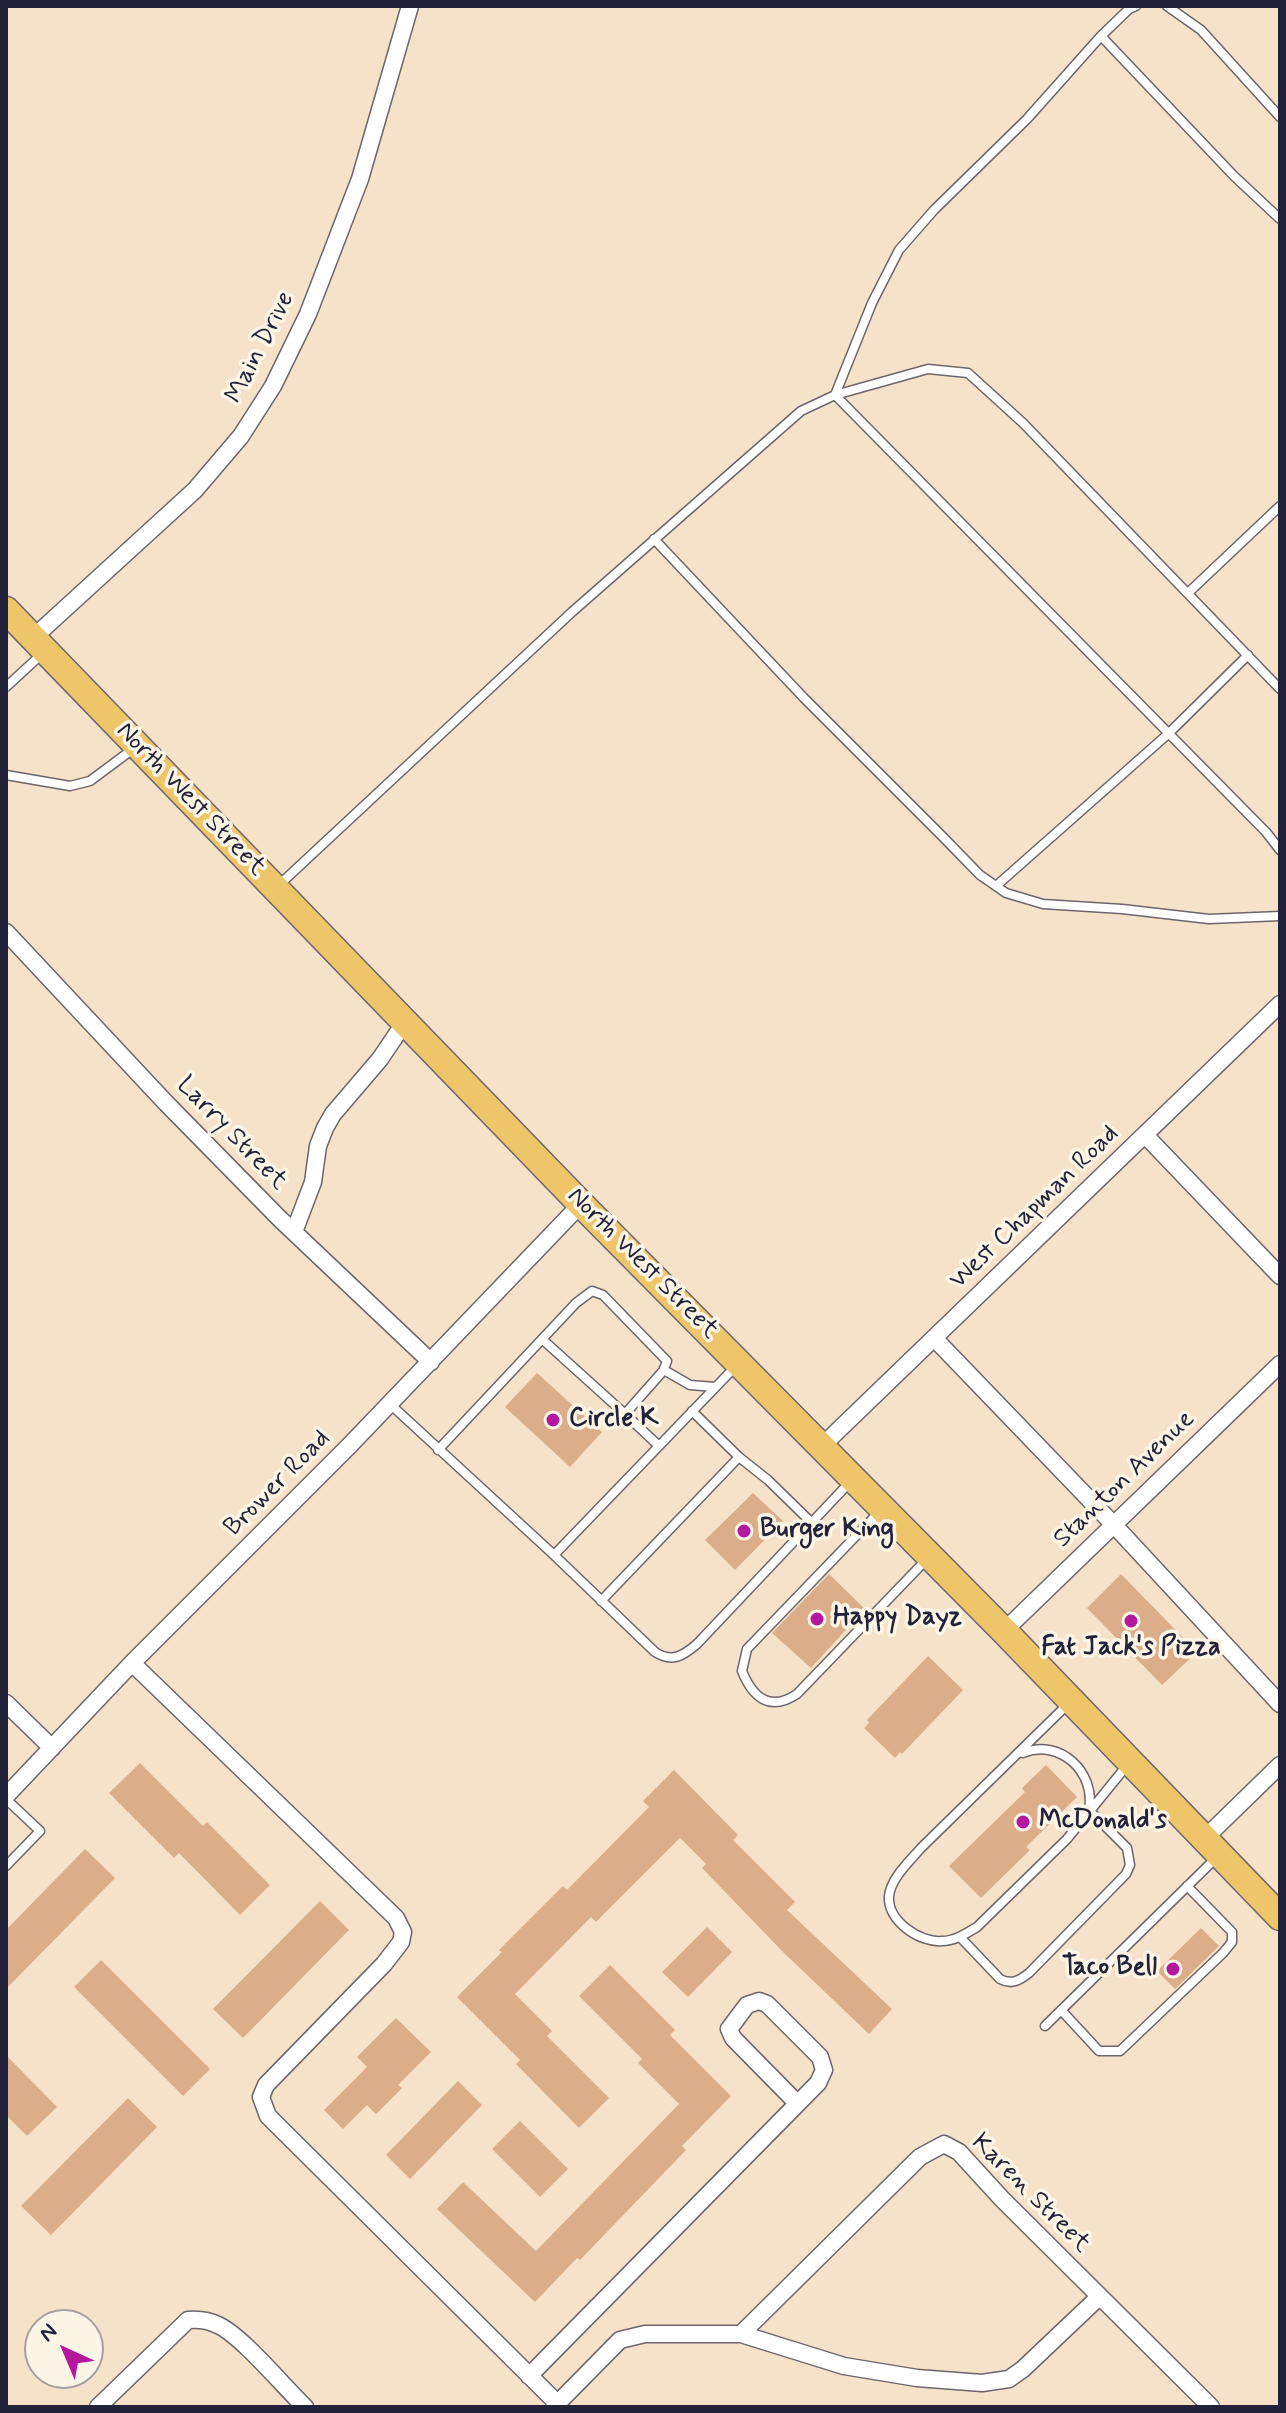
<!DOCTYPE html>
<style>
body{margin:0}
#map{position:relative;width:1286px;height:2413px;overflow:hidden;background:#f6e2c9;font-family:Mynerve,sans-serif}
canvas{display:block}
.frame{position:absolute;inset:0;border:8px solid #22223b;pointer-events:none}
.north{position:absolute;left:24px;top:2309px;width:80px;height:80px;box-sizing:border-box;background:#fcf5e5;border:2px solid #a5a1a1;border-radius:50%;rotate:316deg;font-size:22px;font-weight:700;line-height:32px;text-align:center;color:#22223b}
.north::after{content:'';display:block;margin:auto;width:28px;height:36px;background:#b5179e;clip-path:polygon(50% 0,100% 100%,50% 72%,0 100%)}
</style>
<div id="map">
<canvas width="1286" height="2413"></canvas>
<div class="frame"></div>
<div class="north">N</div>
</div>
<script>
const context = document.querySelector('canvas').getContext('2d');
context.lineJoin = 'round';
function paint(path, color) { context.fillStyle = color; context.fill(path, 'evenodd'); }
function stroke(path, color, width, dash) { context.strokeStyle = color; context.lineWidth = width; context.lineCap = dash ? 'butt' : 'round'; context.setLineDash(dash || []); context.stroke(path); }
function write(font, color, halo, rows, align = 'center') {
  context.font = font + ' Mynerve,sans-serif'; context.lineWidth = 7; context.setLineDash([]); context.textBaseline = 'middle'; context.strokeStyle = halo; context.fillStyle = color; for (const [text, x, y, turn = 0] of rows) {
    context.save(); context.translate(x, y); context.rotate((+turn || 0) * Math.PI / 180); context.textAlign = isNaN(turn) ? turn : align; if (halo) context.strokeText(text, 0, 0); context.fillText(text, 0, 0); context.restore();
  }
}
paint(new Path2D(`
 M537 1373 602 1432 570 1467 505 1407Z
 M753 1493 783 1521 735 1570 705 1540Z
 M829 1574 865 1609 811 1668 772 1633Z
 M1121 1574 1197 1652 1162 1685 1087 1608Z
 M928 1656 963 1690 902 1754 900 1752 895 1758 864 1728 869 1723 867 1720Z
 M140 1763 203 1826 207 1822 270 1885 240 1915 179 1853 174 1858 109 1793Z
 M1046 1765 1077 1797 1026 1847 1030 1850 981 1898 949 1866 1025 1792 1022 1788Z
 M674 1770 738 1835 733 1840 795 1902 787 1910 892 2009 869 2034 783 1952 702 1868 706 1864 680 1838 596 1922 591 1917 515 1994 552 2031 547 2036 609 2098 579 2128 516 2064 520 2060 457 1997 502 1952 499 1950 563 1886 567 1890 649 1807 643 1801Z
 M85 1849 115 1878 6 1989V1930Z
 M320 1901 349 1930 243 2038 213 2009Z
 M707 1927 732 1952 688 1997 662 1972Z
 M1201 1928 1219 1946 1175 1989 1157 1971Z
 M101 1960 210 2069 183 2096 74 1987Z
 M610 1965 675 2030 670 2035 731 2096 682 2146 686 2150 580 2260 577 2258 535 2302 437 2209 463 2182 536 2251 679 2104 638 2063 642 2059 579 1996Z
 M396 2018 431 2052 398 2085 402 2088 376 2114 367 2105 343 2129 324 2110 367 2067 357 2057Z
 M6 2055 57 2107 27 2136 6 2115Z
 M458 2081 482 2105 410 2179 386 2155Z
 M128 2098 157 2127 51 2235 21 2206Z
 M520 2121 568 2169 540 2197 492 2149Z`), '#dbad88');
const service = new Path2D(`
 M1136 6 1129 9 1101 36 1027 119 934 210 899 250 872 303 835 395 1266 832 1280 850
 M1167 6 1201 30 1280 117
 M1101 36 1234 176 1280 219
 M654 539 804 698 942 836 980 875 1006 893 1043 904 1122 909 1209 919 1280 916
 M1188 593 1280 506
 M6 687 43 653
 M6 775 70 786 90 781 133 749
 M279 885 572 612 801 411 835 395 928 369 968 373 1023 423 1280 689
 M996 886 1168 734 1248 655
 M542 1339 625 1414
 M664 1370 690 1385 715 1387
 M390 1404 554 1555 736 1366
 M438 1450 576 1303 592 1291 603 1295 667 1361 663 1371 625 1414 659 1446
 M739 1457 768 1480 812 1523
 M880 1511 747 1649 742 1671C753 1698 770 1712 797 1694L927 1559
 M554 1555 655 1652C672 1663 683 1656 697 1644L850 1482
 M601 1601 739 1457 692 1411
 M1068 1704 921 1848C910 1861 891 1878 889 1896 887 1921 920 1943 942 1941 955 1941 967 1933 977 1927L1067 1839 1129 1763
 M6 1799 40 1831 6 1866
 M960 1937 1000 1979C1011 1985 1019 1981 1029 1973L1126 1874 1130 1865 1127 1848 1089 1810C1096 1772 1060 1738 1023 1753
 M1061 2010 1099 2051H1120L1223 1953 1232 1942V1932L1187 1886
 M1045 2026 1216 1858`);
const minor = new Path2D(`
 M34 637 195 490 241 436 273 386 308 314 360 179 410 6
 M6 932 166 1103 280 1219 431 1362
 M1145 1135 1280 1276
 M294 1232 313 1182 318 1146 325 1128 333 1114 380 1059 405 1022
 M934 1338 1114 1525 1280 1704
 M822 1446 1280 1004
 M1004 1631 1280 1364
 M132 1663 396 1918 403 1932 401 1942 384 1964 266 2085 261 2097 268 2116 558 2404
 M6 1703 52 1748
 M6 1796 132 1663 349 1446 581 1204
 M1204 1839 1280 1765
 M741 2334 920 2157 944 2144 959 2152 1002 2199 1211 2407
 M529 2376 818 2083 824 2070 820 2057 767 2004 759 2001 747 2005 729 2029 733 2038 797 2103
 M98 2407 188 2320C199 2319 208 2320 218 2325 242 2336 284 2387 305 2407
 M554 2407 620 2340 645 2334H741L844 2366 917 2378 982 2383 1009 2379 1023 2369 1099 2297`);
const primary = new Path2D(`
 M6 610 581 1204 1004 1631 1280 1917`);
stroke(service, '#6c656d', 11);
stroke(minor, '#6c656d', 19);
stroke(primary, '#6c656d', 29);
stroke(service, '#fff', 8);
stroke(minor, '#fff', 16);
stroke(primary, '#eec569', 26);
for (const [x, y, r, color] of [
 [553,1420,8,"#b5179e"],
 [744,1531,8,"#b5179e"],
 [817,1619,8,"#b5179e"],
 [1131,1621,8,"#b5179e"],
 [1023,1822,8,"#b5179e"],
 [1173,1969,8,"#b5179e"]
]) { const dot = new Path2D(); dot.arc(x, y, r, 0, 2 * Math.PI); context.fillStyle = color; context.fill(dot); stroke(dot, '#fcf5e5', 3); }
write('26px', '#22223b', '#fcf5e5', [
 ["Main Drive",261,348,-63],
 ["North West Street",190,800,46],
 ["Larry Street",231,1134,46],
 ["West Chapman Road",1035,1208,-44],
 ["North West Street",642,1264,45],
 ["Stanton Avenue",1125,1480,-44],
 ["Brower Road",278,1484,-45],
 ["Karen Street",1030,2194,45]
]);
write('bold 26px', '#22223b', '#fcf5e5', [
 ["Circle K",569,1420],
 ["Burger King",760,1531],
 ["Happy Dayz",833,1619],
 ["Fat Jack's Pizza",1131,1649,"center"],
 ["McDonald's",1039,1822],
 ["Taco Bell",1157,1969,"right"]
], 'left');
</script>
